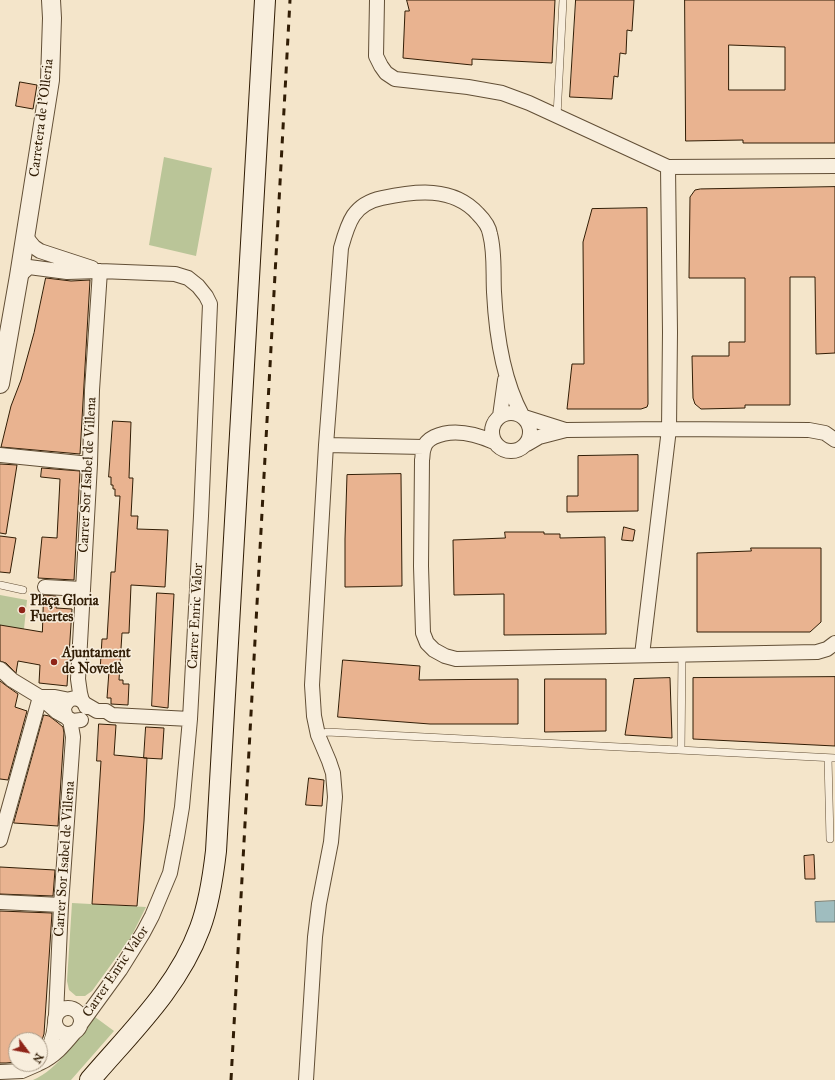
<!DOCTYPE html>
<meta charset="utf-8">
<style>
body{margin:0}
#map{position:relative;width:835px;height:1080px;overflow:hidden;background:#f4e5ca;font-family:"IM FELL Great Primer",serif}
canvas{display:block}
.north{position:absolute;left:8px;top:1032px;width:40px;height:40px;box-sizing:border-box;background:#f8eedd;border:1px solid #a89a87;border-radius:50%;rotate:122deg;font-size:11px;font-weight:700;line-height:16px;text-align:center;color:#311d05}
.north::after{content:'';display:block;margin:auto;width:14px;height:18px;background:#8f2418;clip-path:polygon(50% 0,100% 100%,50% 72%,0 100%)}
</style>
<div id="map">
<canvas width="835" height="1080"></canvas>
<div class="north">N</div>
</div>
<script>
const context = document.querySelector('canvas').getContext('2d');
context.lineJoin = 'round';
function paint(path, color) { context.fillStyle = color; context.fill(path, 'evenodd'); }
function stroke(path, color, width, dash) { context.strokeStyle = color; context.lineWidth = width; context.lineCap = dash ? 'butt' : 'round'; context.setLineDash(dash || []); context.stroke(path); }
function write(font, color, halo, rows, align = 'center') {
  context.font = font + ' "IM FELL Great Primer",serif'; context.lineWidth = 3; context.setLineDash([]); context.textBaseline = 'middle'; context.strokeStyle = halo; context.fillStyle = color; for (const [text, x, y, turn = 0] of rows) {
    context.save(); context.translate(x, y); context.rotate((+turn || 0) * Math.PI / 180); context.textAlign = isNaN(turn) ? turn : align; if (halo) context.strokeText(text, 0, 0); context.fillText(text, 0, 0); context.restore();
  }
}
paint(new Path2D(`
 M164 157 212 168 196 256 149 245Z
 M0 595 27 600 24 629 0 625Z
 M72 903 146 907 131 937 92 991 85 996H76L69 990 67 981Z
 M95 1017 114 1031 71 1080H33C59 1069 77 1038 95 1017Z`), '#bac598');
const water = new Path2D(`
 M835 901V922H816L815 902Z`);
paint(water, '#9fbdbf');
stroke(water, '#737d75', 1);
const building = new Path2D(`
 M407 0H555L552 63 472 59V65L403 58 405 11H409Z
 M576 0H634L632 31 627 30 626 54 620 53 618 77 614 76 612 99 570 97Z
 M685 0H835V143H743V140L686 141ZM729 45 785 47V90H729Z
 M20 82 37 85 33 109 16 106Z
 M835 187V353L816 354 815 277H790V405H745V408L701 409 695 404 693 398 692 356H729V342H745V278H689L690 197 695 190 700 189Z
 M647 208 648 404 647 407 641 409H567L572 364H584L583 242 592 209Z
 M46 278 71 281 90 280 80 454 1 447 11 406 21 380 34 333Z
 M113 421 131 422 129 478H133L131 516H138L137 529 168 530 165 587 131 585 129 633H122L120 664 119 680H123V684H129L128 705 111 704V698H107L109 671H100L102 639H107L111 572H115L120 496H115V489H113V485H111V477H109Z
 M638 455V511L567 512V496H578V456Z
 M0 464 17 465 6 534 0 533Z
 M42 468 80 471 74 580 38 578 42 537 57 538 60 479 41 477Z
 M401 474 402 586 345 587V539L347 475Z
 M624 527 635 530 633 541 622 540Z
 M505 532H544V534H560V538L605 537 606 634 504 635V594L454 595 453 540 505 538Z
 M0 536 16 538 10 573 0 572Z
 M751 548H821V622L810 632H697V553L751 551Z
 M157 593 174 594 168 708 152 706Z
 M44 595 56 596V608L72 609 67 686 39 683 40 665 18 661 16 673 6 663 0 661V625L42 632Z
 M343 660 420 666 419 680 518 679V724H430L338 717Z
 M835 677V746L693 739V678Z
 M670 678 672 738 625 735 634 679Z
 M545 679H606V731L545 732Z
 M0 681 8 687 18 694 15 707 27 711 8 780 0 779Z
 M44 715 49 716 57 722 63 727 64 733 58 826 14 823Z
 M99 724 116 725 114 755 147 758 144 821 137 906 92 904 101 761H97Z
 M146 727 164 728 162 759 144 758Z
 M309 778 324 780 322 806 306 805Z
 M814 855 815 879H805L804 856Z
 M0 867 55 870 53 896 0 894Z
 M0 911 52 913 44 1034 42 1040H16V1062L6 1063H0Z`);
paint(building, '#e9b390');
stroke(building, '#311d05', 1);
const service = new Path2D(`
 M557 116 563 0
 M0 585 23 590
 M318 735 327 732 835 758
 M681 750 682 654
 M828 758 830 839`);
const minor = new Path2D(`
 M377 0 376 56 381 66 386 73 395 79 468 87 502 93 529 103 668 167 835 166
 M668 167 670 332 669 429 809 430 825 433 835 440
 M25 236 34 247 40 251 92 268
 M19 276 29 267 67 272 100 271 175 274 188 278 198 286 206 296 210 304 201 516 190 719 182 807 177 837 170 873 152 916 143 933 120 970 80 1025
 M492 432a19 19 0 1 1 38 0a19 19 0 1 1-38 0Z
 M500 416 505 380
 M524 417 565 430
 M494 442C476 434 453 428 434 437 430 439 425 443 424 448 422 452 423 456 422 460L421 566 423 633 427 643 434 650 445 656 456 659 817 652 827 649 835 643
 M527 444 539 437 566 430 669 429 642 655
 M424 447 326 445 341 248C348 223 353 204 382 198 415 191 453 186 478 214 483 219 489 227 490 234 495 253 493 273 494 292 496 332 503 380 522 415
 M0 455 90 464
 M45 587 82 589
 M0 669 12 680 40 697 57 712 73 721 81 720
 M40 697H55L70 700
 M82 701 80 693 78 679 90 464 92 390 100 271
 M85 704 97 711H106L112 715 190 719
 M68 719C62 711 63 704 71 699 78 697 84 700 86 707
 M0 840 40 697
 M0 902 61 905
 M55 1021a13 13 0 1 1 26 0a13 13 0 1 1-26 0Z
 M56 1015 61 905 73 737 70 720
 M40 1061C50 1049 54 1038 55 1023
 M40 1063C55 1056 64 1045 74 1033
 M0 1072 22 1071 38 1064
 M306 1080 315 937 319 904 331 842 335 797 333 773 329 761 318 735 314 716 312 685 326 445`);
const tertiary = new Path2D(`
 M0 384 19 276 50 80 52 18 51 0`);
const secondary = new Path2D(`
 M90 1080C130 1033 178 988 200 928 209 904 213 877 216 851L265 0`);
stroke(service, '#624f36', 8);
stroke(minor, '#624f36', 16);
stroke(tertiary, '#624f36', 20);
stroke(secondary, '#311d05', 22);
stroke(service, '#f8eedd', 7);
stroke(minor, '#f8eedd', 14);
stroke(tertiary, '#f8eedd', 18);
stroke(secondary, '#f8eedd', 20);
stroke(new Path2D(`
 M231 1080 290 0`), '#311d05', 3, [7, 7]);
for (const [x, y, r, color] of [
 [22,610,4,"#8f2418"],
 [54,662,4,"#8f2418"]
]) { const dot = new Path2D(); dot.arc(x, y, r, 0, 2 * Math.PI); context.fillStyle = color; context.fill(dot); stroke(dot, '#f8eedd', 1.5); }
write('14px', '#311d05', '#f8eedd', [
 ["Carretera de l'Olleria",42,118,-83],
 ["Carrer Sor Isabel de Villena",88,475,-87],
 ["Carrer Enric Valor",196,616,-87],
 ["Carrer Sor Isabel de Villena",65,859,-86],
 ["Carrer Enric Valor",116,972,-56]
]);
write('bold 14px', '#311d05', '#f8eedd', [
 ["Plaça Gloria",30,602],
 ["Fuertes",30,618],
 ["Ajuntament",62,654],
 ["de Novetlè",62,670]
], 'left');
</script>
